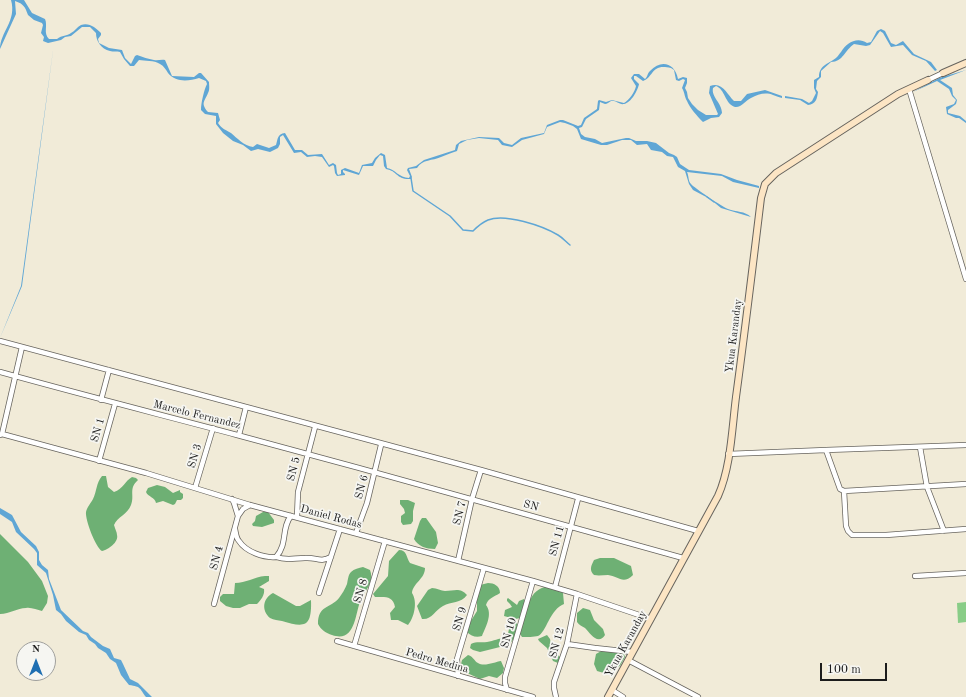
<!DOCTYPE html>
<style>
body{margin:0}
#map{position:relative;width:966px;height:697px;overflow:hidden;background:#f1ebd8;font-family:"Old Standard TT",serif}
canvas{display:block}
.north{position:absolute;left:16px;top:641px;width:40px;height:40px;box-sizing:border-box;background:#f6f6f2;border:1px solid #9f9f9c;border-radius:50%;rotate:0deg;font-size:11px;font-weight:700;line-height:16px;text-align:center;color:#1c1c1c}
.north::after{content:'';display:block;margin:auto;width:14px;height:18px;background:#1f6fb2;clip-path:polygon(50% 0,100% 100%,50% 72%,0 100%)}
.scale{position:absolute;left:820px;top:663px;width:67px;height:18px;box-sizing:border-box;border:2px solid #1c1c1c;border-top:0;padding-left:5px;font-size:12px;line-height:14px;white-space:nowrap;color:#1c1c1c;-webkit-text-stroke:3px #f6f6f2;paint-order:stroke}
</style>
<div id="map">
<canvas width="966" height="697"></canvas>
<div class="north">N</div>
<div class="scale">100 m</div>
</div>
<script>
const context = document.querySelector('canvas').getContext('2d');
context.lineJoin = 'round';
function paint(path, color) { context.fillStyle = color; context.fill(path, 'evenodd'); }
function stroke(path, color, width, dash) { context.strokeStyle = color; context.lineWidth = width; context.lineCap = dash ? 'butt' : 'round'; context.setLineDash(dash || []); context.stroke(path); }
function write(font, color, halo, rows, align = 'center') {
  context.font = font + ' "Old Standard TT",serif'; context.lineWidth = 3.5; context.setLineDash([]); context.textBaseline = 'middle'; context.strokeStyle = halo; context.fillStyle = color; for (const [text, x, y, turn = 0] of rows) {
    context.save(); context.translate(x, y); context.rotate((+turn || 0) * Math.PI / 180); context.textAlign = isNaN(turn) ? turn : align; if (halo) context.strokeText(text, 0, 0); context.fillText(text, 0, 0); context.restore();
  }
}
paint(new Path2D(`
 M966 602V622L958 623 957 603Z`), '#89cd87');
paint(new Path2D(`
 M102 476H106L108 487 114 492C123 489 125 481 132 477L136 478 138 480C128 489 135 495 131 505 128 514 117 517 114 525 115 529 117 532 117 535 119 542 108 550 102 551 96 548 85 520 86 512 87 507 91 503 93 499 97 491 96 483 102 476Z
 M157 485 165 487 173 493 180 490V492L183 494V498L181 500H177L175 504 173 505 163 501 156 503C155 497 148 497 146 492L148 488Z
 M400 500H408L415 503 413 511V521L411 524 403 525 401 522V516L405 513 404 509 400 504Z
 M263 512H268L274 520V523L262 527 253 526 252 524 255 521 256 516Z
 M422 518H426L436 532 438 543 435 549C426 549 418 546 414 539L420 521Z
 M0 534 28 562 42 581 48 596 47 603 42 611C37 610 31 607 26 608 17 608 10 614 0 614Z
 M399 550C407 550 406 557 410 563L425 568C425 579 413 583 412 593 418 602 414 618 408 625L398 620H391L390 613 395 607C393 595 384 597 375 597L373 594 388 576 389 561Z
 M600 558H614L631 566 633 575C623 585 618 576 608 575 603 575 599 576 594 575 589 570 591 566 594 560Z
 M363 567 370 570C375 583 364 591 360 602 355 615 355 643 332 635 326 633 321 630 318 624 318 605 330 609 339 598 342 594 345 589 347 584 348 580 348 575 351 572 354 569 359 568 363 567Z
 M265 576H269V581L259 587 264 589C265 595 261 600 257 604H249L240 608H233L226 606 220 601V597L223 594H234L235 583C246 583 254 577 265 576Z
 M488 583C494 583 500 586 500 593 494 597 488 598 486 605 493 614 486 626 482 636 476 638 471 636 467 632L469 624 477 611V600L480 585Z
 M545 587 560 590 563 593 564 604C550 609 546 633 538 636 534 637 527 637 522 637L520 634V630C526 615 527 591 545 587Z
 M432 588C437 588 441 591 445 591 454 591 460 587 467 595 461 604 451 601 443 606 435 610 432 620 422 619L417 606 428 590Z
 M273 593 296 606H300L311 600C312 627 305 628 282 621 278 620 274 620 270 618 261 610 263 598 273 593Z
 M508 598 517 605 519 601 524 599 525 603 521 618 515 619 504 616 505 610 512 607 510 604 507 601V599Z
 M583 608 590 610 594 620 603 629 605 635C598 646 590 633 585 628 582 626 579 625 577 622V613Z
 M514 622 517 623C518 631 515 640 508 645L480 652 473 650 470 648 471 644C477 641 481 643 487 642 494 641 498 638 506 638 510 633 507 626 514 622Z
 M547 635 550 639 552 648 560 657 558 663 553 661 547 648 539 641 538 639Z
 M603 650 624 654 625 657 620 666 604 673 597 671 594 664 596 654Z
 M468 655C474 657 474 661 478 663 484 667 495 662 501 661L504 668 503 673 497 678 489 676 480 679 465 672 460 668 462 660Z`), '#6eb074');
paint(new Path2D(`
 M11 0H24L32 13 45 19C48 26 43 33 49 39H57C62 35 67 36 71 33 75 31 77 27 81 25 89 22 96 28 101 33V35L98 39 99 43 109 48 122 50 125 58 131 64 135 56 137 55C143 57 148 59 154 60 158 61 161 59 165 60L172 76 194 77 199 73H201L209 82C209 85 210 90 208 93 205 101 200 103 208 112L218 113 220 120 218 123C222 129 226 130 231 133 237 138 244 146 253 147L257 144 269 148 276 145C278 139 277 134 285 133L295 150H302L308 155 322 154 329 165 333 163 336 165 337 173 338 175 341 174V170L345 168 359 173 362 165 372 163 375 158 381 153 385 155 387 168C395 169 399 178 409 178L410 176 407 170 408 168 416 166 424 160 455 150 456 145 461 141 479 137 499 138 504 143 512 145 521 138 544 133 547 125 560 120H563L578 126 581 125 584 118 597 109 598 101 599 100 606 102 612 100 624 103C629 100 635 92 636 86L631 78 634 74H639L645 79C648 76 647 74 650 71 661 59 675 63 678 79L683 77 687 78V83L685 88 687 92 688 98 692 104 698 110 706 115H717L718 114 709 93 710 86C722 81 727 94 734 101H741L747 94 765 90 782 96V98C778 97 776 96 773 95 766 92 758 94 751 98 746 100 741 108 735 107 725 104 725 89 716 86L713 88C711 97 722 103 722 113L719 117 711 118 703 122C697 116 690 108 687 101 684 96 685 93 682 88L685 80 683 79 679 81 676 80 674 70 671 68C651 63 654 77 643 81L636 76H634V79L639 84C638 90 631 103 624 104 619 105 616 100 611 101 609 102 607 104 605 104L600 102 599 110 586 119 582 127 579 128 581 134 585 137 595 139 602 143 626 138H629L636 141H647L656 143 669 153 674 155 677 157 680 164 689 170 721 174 737 180 759 186V188L733 182 722 176 687 172C689 176 688 181 691 184 693 187 724 208 728 209 736 212 745 211 751 217L721 208 710 199 693 190 689 184 685 171 678 167 673 157 667 156 662 152 651 150 647 144 637 145 631 140H622L607 145H601L581 139 577 129 573 126 565 123 560 122 547 127 544 134 522 140 512 147 502 145 498 140 479 138 467 140 459 144 457 151C451 153 446 155 441 157 432 161 423 159 417 168L409 169 412 177 411 179C396 180 398 171 386 169L384 166 383 156 380 155 376 160 373 166H363L359 175 343 170V172L345 174V175L337 176 335 173 334 166 333 165 329 167 322 157 315 156 307 157 301 152 294 153 283 135 280 137V144L278 148 270 152 258 149 251 151 243 145 233 141 223 133 216 124V116L205 114 201 110C201 103 204 90 207 84L206 81 199 78C189 81 176 83 168 73 166 70 164 66 160 64 154 60 145 61 139 60L134 66H130L124 59 120 52C117 51 113 52 110 51 101 49 96 41 96 33L90 27H82L71 36 65 37 61 40 48 43 43 41 44 37 41 33 43 25 42 23 34 20 28 15C25 7 24 4 15 1L16 14 0 49C0 32 17 21 11 0Z
 M881 29 885 31 891 43 896 45 903 41 914 54 931 62 937 70 935 71 926 61 912 55 903 45 891 47 883 33 880 31 870 45 866 46 854 44C845 50 843 62 831 62L821 71V77L817 81 816 89 818 92C817 99 816 104 808 105L800 100 785 98V96L802 99 809 103 812 101 816 93 814 88V80L819 77C819 64 830 64 837 57 838 56 840 53 841 52 846 43 857 36 867 43L871 42 877 31Z
 M54 43 22 286 0 338 21 286Z
 M966 70 940 80 952 88 953 95 957 100 956 104 948 110V113L960 116 966 121V123L959 118H956L947 114 946 107 954 104 956 100 952 96 949 89 937 81 913 92 939 78Z
 M0 508 12 515 21 532 36 546 39 552V560L42 565 48 570 49 579 61 610 83 631 88 633 91 637 103 646 110 649 114 658 121 660 123 664 130 679 138 683 152 697H146C139 688 142 687 129 685L121 675 116 663 110 659 106 653 98 648 95 644 89 640 86 635 79 632 66 621 61 614 56 610 53 595 46 573 37 565V553L34 549 16 532 12 522 0 514Z`), '#5fa6d5');
stroke(new Path2D(`
 M411 178 413 191 450 216 463 230 473 231C477 227 483 222 488 220 505 213 543 226 558 235 563 238 566 242 570 245
 M707 197 714 202`), '#5fa6d5', 1.5);
const street = new Path2D(`
 M928 80 943 73
 M909 89 966 279
 M0 341 481 470 698 531
 M0 372C79 394 158 414 237 435 386 475 535 516 683 558
 M101 400 109 370
 M2 434 22 347
 M0 435 2 434 146 473 250 505 533 581 577 594 651 619
 M239 435 246 407
 M920 447 927 487 944 531
 M826 450 966 445
 M728 454 826 450 840 489 844 491 966 484
 M99 461 115 404
 M195 488 213 428
 M844 491 846 526 848 531 852 535H886L966 529
 M232 499 234 503 238 516
 M297 517 298 492 315 427
 M235 529C236 533 236 538 239 541 246 552 264 558 276 557 288 544 281 528 291 516
 M356 533 367 503 381 445
 M276 557C287 561 295 558 305 558 317 557 319 563 331 557
 M458 561 472 499 481 470
 M915 576 966 573
 M555 587 578 499
 M319 593 340 529
 M214 604 238 516 243 509 250 505
 M337 641 533 697
 M567 644 595 648 632 652
 M354 646 385 541
 M628 660 698 697
 M458 676 457 659 484 568
 M507 690 505 683V677L533 581
 M612 690 623 697
 M556 697 554 688V682L567 644 577 594`);
const secondary = new Path2D(`
 M943 73 966 63
 M608 697 718 496C731 467 732 428 736 397 745 331 753 264 761 198L765 184 776 173 898 94 928 80`);
stroke(street, '#67645e', 6);
stroke(secondary, '#67645e', 8);
stroke(street, '#fff', 4.5);
stroke(secondary, '#fce5c4', 6);
write('11px', '#1c1c1c', '#f6f6f2', [
 ["Ykua Karanday",734,336,-83],
 ["Marcelo Fernandez",197,415,14],
 ["SN 1",98,430,-74],
 ["SN 3",195,456,-74],
 ["SN 5",294,469,-76],
 ["SN 6",362,487,-75],
 ["SN",531,506,15],
 ["SN 7",460,513,-76],
 ["Daniel Rodas",331,517,15],
 ["SN 11",557,541,-75],
 ["SN 4",217,558,-75],
 ["SN 8",361,591,-74],
 ["SN 9",460,619,-73],
 ["SN 10",509,633,-74],
 ["SN 12",557,643,-75],
 ["Ykua Karanday",626,644,-61],
 ["Pedro Medina",437,661,16]
]);
</script>
